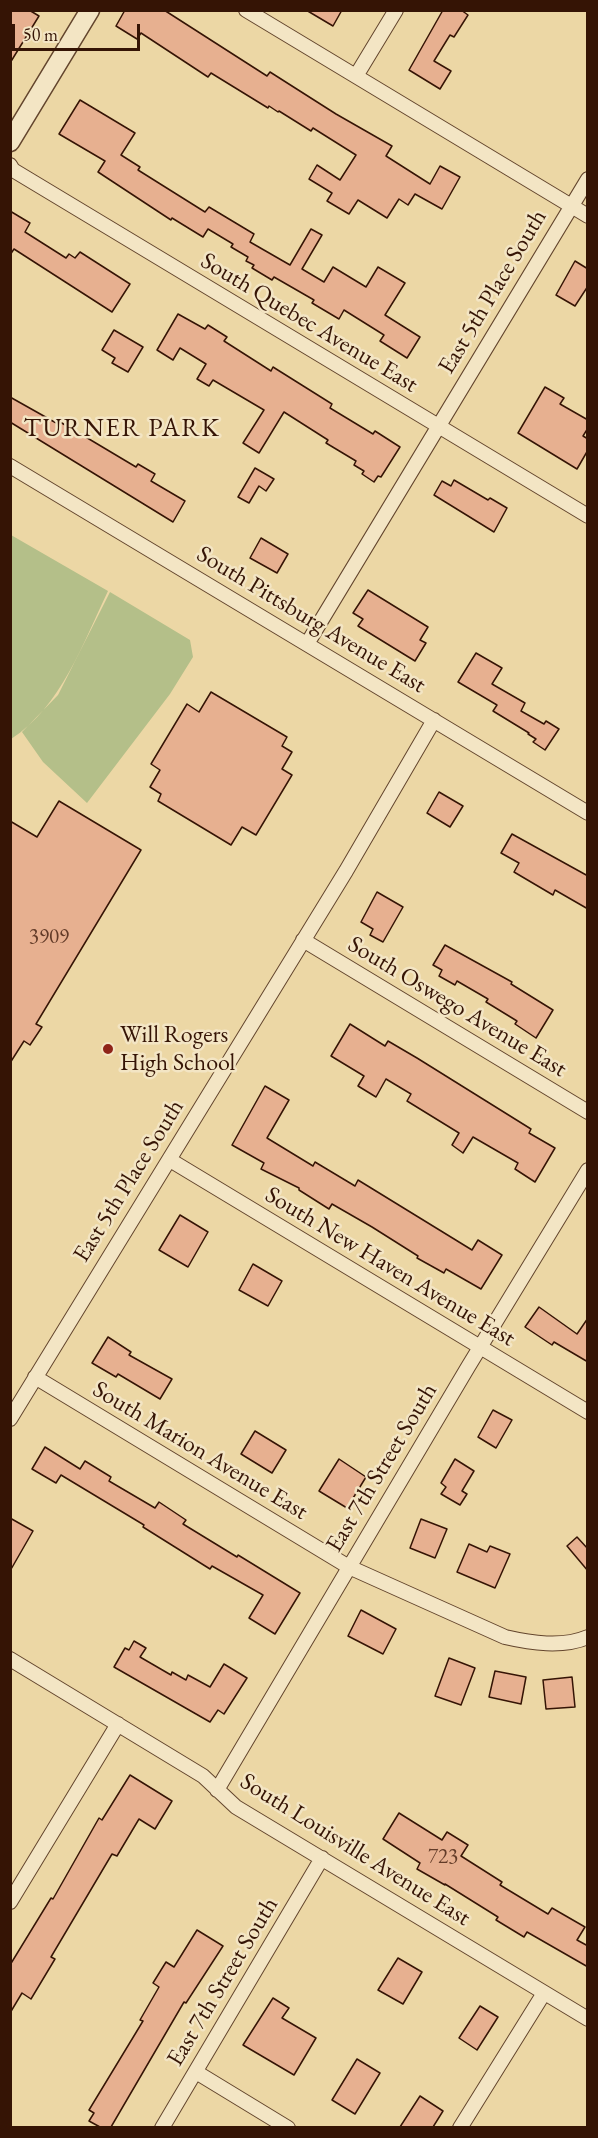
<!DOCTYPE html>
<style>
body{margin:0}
#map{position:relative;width:598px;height:2138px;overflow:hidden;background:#ecd7a5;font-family:"EB Garamond",serif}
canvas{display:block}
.frame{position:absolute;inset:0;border:12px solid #351405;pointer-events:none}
.scale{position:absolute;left:12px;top:24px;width:128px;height:27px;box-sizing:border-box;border:3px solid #351405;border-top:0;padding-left:8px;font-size:18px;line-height:21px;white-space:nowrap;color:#351405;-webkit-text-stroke:4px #f3e5c4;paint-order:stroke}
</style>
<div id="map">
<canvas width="598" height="2138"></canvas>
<div class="frame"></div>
<div class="scale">50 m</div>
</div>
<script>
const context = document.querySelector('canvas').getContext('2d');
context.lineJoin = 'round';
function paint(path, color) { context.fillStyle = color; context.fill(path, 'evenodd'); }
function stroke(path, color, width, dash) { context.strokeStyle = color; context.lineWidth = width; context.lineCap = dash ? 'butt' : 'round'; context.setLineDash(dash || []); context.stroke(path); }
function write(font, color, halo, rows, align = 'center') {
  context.font = font + ' "EB Garamond",serif'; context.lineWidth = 5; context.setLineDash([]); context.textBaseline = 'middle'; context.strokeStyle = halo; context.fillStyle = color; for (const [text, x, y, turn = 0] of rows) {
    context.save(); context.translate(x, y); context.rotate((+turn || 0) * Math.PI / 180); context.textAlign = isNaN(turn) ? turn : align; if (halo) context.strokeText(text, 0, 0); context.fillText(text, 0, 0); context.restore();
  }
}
paint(new Path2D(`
 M11 535 108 591C83 643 61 707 11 739Z
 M110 592 190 640 193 657 170 694 87 803 43 762 22 732 58 695Z`), '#b4bf89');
const building = new Path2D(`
 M10 10H29L39 16 10 63Z
 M125 10H164L267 76 270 72 336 114 392 146 386 156 430 184 440 166 460 177 442 209 415 194 408 205 399 199 387 218 358 200 349 214 327 201 332 193 309 179 317 165 340 180 356 155 313 128 311 131 279 111 278 112 269 106 268 108 211 73 208 77 141 33 137 39 116 26Z
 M306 10H342L333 26Z
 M443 10H461L468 15 454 37 450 35 434 61 451 71 440 89 409 70Z
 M80 100 135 133 121 155 140 167 138 170 205 212 209 207 254 234 250 242 290 265 311 229 322 235 302 269 324 282 333 267 366 287 378 267 405 283 385 315 420 337 407 358 380 341 384 335 344 310 339 319 312 303 314 300 274 277 272 280 252 268 254 265 246 261 248 257 231 247 233 244 208 229 203 237 172 218 171 220 98 172 105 161 59 134Z
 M10 211 30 223 25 232 66 258 69 254 75 258 80 252 130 284 112 312 14 249 10 255Z
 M575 261 588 269V286L575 306 556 295Z
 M178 314 205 329 208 325 227 337 224 341 271 371 273 367 332 404 330 408 373 434 375 431 400 447 381 477 378 476 374 482 362 474 364 471 354 465 356 461 326 443 328 440 284 412 259 453 243 443 264 410 213 380 209 386 197 379 206 364 180 348 173 360 157 350Z
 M114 330 143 347 128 372 112 363 115 358 102 350Z
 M545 387 564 398 560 404 588 420V428L583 436 588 439V450L577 469 518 433Z
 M10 397 58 424 60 422 84 436 136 467 138 464 155 474 151 481 185 501 173 522 10 422Z
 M255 468 274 479 266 491 259 486 249 503 238 497Z
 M454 480 488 500 490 498 507 508 494 532 434 495 442 481 451 486Z
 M261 538 288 554 277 573 250 558Z
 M368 590 428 627 420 640 426 643 415 661 358 626 363 619 353 613Z
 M476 653 502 668 492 684 525 703 521 711 544 724 546 721 559 729 545 750 533 742 536 739 528 734 529 733 493 711 497 705 458 682Z
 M211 692 287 737 282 746 292 752 282 769 292 775 256 835 242 827 231 845 158 801 161 794 150 787 160 770 151 764 187 704 199 712Z
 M439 792 463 806 450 827 427 813Z
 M59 801 141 850 36 1024 42 1027 30 1045 24 1041 10 1063V821L37 837Z
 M512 834 588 876V909L555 890 553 895 514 872 519 863 501 853Z
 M377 892 403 907 383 942 370 935 373 929 361 922Z
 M445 945 512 982 511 984 553 1010 536 1038 515 1024 517 1021 486 1002 488 999 457 981 455 985 439 976 442 970 433 965Z
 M350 1024 385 1046 388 1041 417 1058 531 1129 529 1133 555 1148 535 1182 515 1169 518 1163 473 1137 463 1153 452 1145 459 1133 407 1101 411 1094 386 1079 376 1097 358 1086 364 1076 331 1056Z
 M265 1086 289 1100 267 1138 313 1166 315 1162 355 1186 358 1180 472 1250 478 1240 502 1255 481 1289 446 1269 444 1273 417 1258 418 1256 372 1227 332 1204 329 1209 299 1190V1188L261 1169 264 1163 232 1145Z
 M180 1215 208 1232 188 1267 159 1250Z
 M253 1264 282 1281 268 1306 239 1290Z
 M539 1307 577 1334 588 1318V1362L554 1342 552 1345 525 1327Z
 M108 1337 131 1352 129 1355 172 1379 160 1399 118 1374 116 1377 92 1363Z
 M493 1410 512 1420 496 1448 478 1437Z
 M255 1431 286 1450 272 1473 241 1454Z
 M45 1447 80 1469 85 1461 111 1477 109 1481 155 1508 159 1502 186 1520 183 1524 237 1557 238 1555 300 1593 275 1634 249 1618 263 1595 212 1566 210 1569 143 1527 144 1525 61 1475 56 1483 32 1469Z
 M339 1459 366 1477 347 1508 319 1491Z
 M455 1459 474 1471 462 1491 467 1494 460 1505 441 1494 446 1487 441 1483Z
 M10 1518 33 1531 10 1571Z
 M421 1519 447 1529 435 1558 410 1548Z
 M577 1537 588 1549V1571L567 1546Z
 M469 1544 487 1552 490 1546 510 1554 495 1588 457 1572Z
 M361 1610 396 1629 383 1654 348 1636Z
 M134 1641 146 1648 140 1657 171 1675 172 1672 186 1680 188 1675 210 1687 224 1664 247 1678 224 1714 218 1710 210 1722 114 1667 125 1648 129 1650Z
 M449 1658 475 1668 461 1705 435 1696Z
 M495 1671 526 1677 521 1704 489 1697Z
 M572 1677 575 1707 546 1709 543 1680Z
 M130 1775 172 1801 155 1829 139 1819 117 1856 112 1854 51 1957 55 1959 31 1999 22 1993 10 2013V1965L51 1898 53 1899 99 1818 102 1820Z
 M399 1813 442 1840 447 1832 468 1845 461 1856 502 1882 500 1885 548 1914 552 1908 585 1927 577 1940 588 1946V1967L527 1932 524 1937 496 1920 498 1917 445 1884V1885L417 1869 420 1863 383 1839Z
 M197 1930 223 1946 186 2003 184 2002 111 2127H100L89 2121 94 2113 89 2110 143 2021 140 2020 159 1987 153 1983 166 1962 174 1967Z
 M398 1958 422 1972 403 2004 378 1990Z
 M273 1998 289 2008 282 2018 316 2038 294 2075 243 2045Z
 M480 2006 498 2017 477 2050 459 2038Z
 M357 2059 380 2073 355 2114 332 2100Z
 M420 2096 443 2111 433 2127H400Z`);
paint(building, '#e7b090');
stroke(building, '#351405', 1.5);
const minor = new Path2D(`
 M246 10 588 216
 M356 76 396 10
 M10 165 13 170 588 516
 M10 466 588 813
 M307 644 588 179
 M303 940 588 1112
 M170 1160 588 1412
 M35 1377 349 1567 505 1637C531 1643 562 1648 588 1637
 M10 1419 346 871 434 720
 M10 1659 203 1776 236 1807 588 2019
 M217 1790 468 1367 588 1170
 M10 1902 118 1724
 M196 2072 288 2128
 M162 2128 322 1858
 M460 2128 544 1993`);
const tertiary = new Path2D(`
 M10 142 90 10`);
stroke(minor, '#63452d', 16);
stroke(tertiary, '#63452d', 21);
stroke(minor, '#f3e5c4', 14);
stroke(tertiary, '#f3e5c4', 18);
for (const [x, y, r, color] of [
 [108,1049,6,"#8f2418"]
]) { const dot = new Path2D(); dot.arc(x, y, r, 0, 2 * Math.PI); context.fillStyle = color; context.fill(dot); stroke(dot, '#f3e5c4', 2); }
write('21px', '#623b28', null, [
 ["3909",49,937],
 ["723",443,1857]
]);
write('24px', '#351405', '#f3e5c4', [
 ["East 5th Place South",493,292,-59],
 ["South Quebec Avenue East",309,323,31],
 ["South Pittsburg Avenue East",311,620,31],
 ["South Oswego Avenue East",457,1007,31],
 ["East 5th Place South",129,1181,-58],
 ["South New Haven Avenue East",390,1267,31],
 ["South Marion Avenue East",200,1451,31],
 ["East 7th Street South",382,1468,-59],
 ["South Louisville Avenue East",355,1850,32],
 ["East 7th Street South",223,1982,-59]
]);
write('24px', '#351405', '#f3e5c4', [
 ["Will Rogers",120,1035],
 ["High School",120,1063]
], 'left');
context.letterSpacing = '1.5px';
write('26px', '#351405', '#f3e5c4', [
 ["TURNER PARK",122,429]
]);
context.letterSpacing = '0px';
</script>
